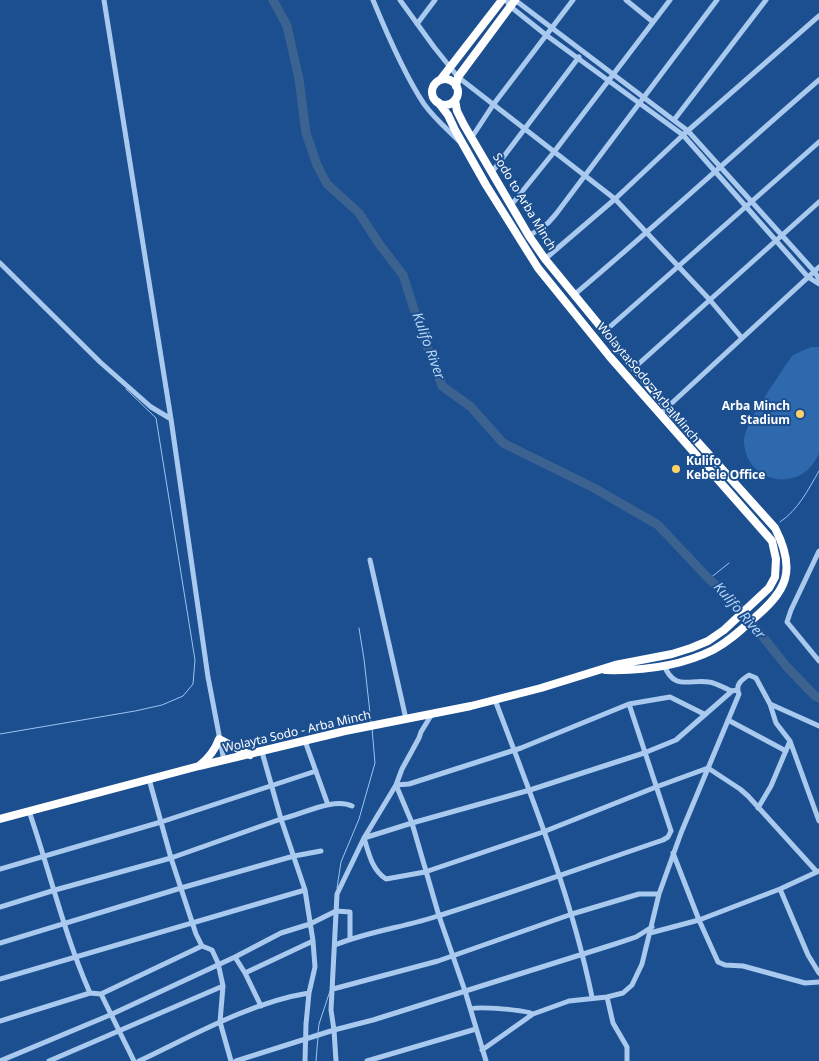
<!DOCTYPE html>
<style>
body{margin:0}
canvas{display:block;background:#1b4f8f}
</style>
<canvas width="819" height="1061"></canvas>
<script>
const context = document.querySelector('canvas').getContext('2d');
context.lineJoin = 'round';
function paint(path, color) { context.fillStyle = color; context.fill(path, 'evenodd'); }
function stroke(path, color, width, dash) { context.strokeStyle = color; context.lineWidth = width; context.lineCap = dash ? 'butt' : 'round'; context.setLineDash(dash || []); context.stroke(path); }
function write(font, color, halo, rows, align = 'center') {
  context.font = font + ' "Noto Sans",sans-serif'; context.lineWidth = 4; context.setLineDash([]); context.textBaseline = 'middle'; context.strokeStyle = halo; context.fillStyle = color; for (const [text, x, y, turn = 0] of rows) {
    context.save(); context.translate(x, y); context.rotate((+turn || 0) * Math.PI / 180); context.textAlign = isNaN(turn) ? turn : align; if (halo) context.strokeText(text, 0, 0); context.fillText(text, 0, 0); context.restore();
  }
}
paint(new Path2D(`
 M811 347H819V454C814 462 810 470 802 474 776 489 744 471 744 441 744 424 777 379 787 363L793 355Z`), '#2e69ad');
stroke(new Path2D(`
 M780 522C798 510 808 490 819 471
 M709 579 729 563
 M359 628 364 659 371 722
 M0 734 135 711 162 705 183 696 193 684 195 660 156 418 126 389
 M337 888 341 862 359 819 375 763 372 728
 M318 1033 319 1024 330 991
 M316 1061 318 1037`), '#9cc4f0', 1);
stroke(new Path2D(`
 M273 0 287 26 299 79 306 133 317 165 327 184 359 213 380 245 403 275 419 325 442 386 471 407 503 443 594 488 658 525 709 579 739 607 787 667 815 696 819 698`), '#3c6290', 9);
stroke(new Path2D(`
 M104 0 171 419 208 677 224 761
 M373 0C387 34 404 74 424 104 434 118 447 129 459 141
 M400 0 434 47 458 77 615 199 710 300 742 338
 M506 0 511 7 546 35 683 135 808 277 819 284
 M515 0 688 131 814 271 819 279
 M626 0 653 22
 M417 24 435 0
 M674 120 766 0
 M472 137 493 105 573 0
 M492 172 579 57
 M512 204 554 152 670 0
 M529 236 548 223 556 214 717 0
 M545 259 615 199 683 135 819 16
 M0 263 100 362 151 407 171 419
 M574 295C657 225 737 151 819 80
 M604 332 819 142
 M634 368 819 202
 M660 414 819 267
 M819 551 791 610 787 622 819 661
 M370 560 406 719
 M664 665C674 691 689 679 709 682 717 683 725 689 732 691
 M495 700C532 797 571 895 592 997
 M629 704 671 831
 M770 704 819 726
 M728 720 786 751
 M305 741 328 805
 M262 752 281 819 305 890 313 941
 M149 779 171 858 196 934 202 946 212 950 218 963 223 986 220 1022 231 1061
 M396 785 409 784 521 748 629 704 670 697 704 714
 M396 785 412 823 439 916 465 991 486 1061
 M758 808 771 786 790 741
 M29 811C50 872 64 934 90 993
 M364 838C369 854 372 870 386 879L425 872 543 832 656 787 708 768 740 789 748 796 817 872
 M364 838 412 823 530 790 644 753 676 740 732 691 737 690
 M673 853 699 920 718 962 725 965 743 966 805 983 819 982
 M0 869 161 822 316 771
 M780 889 808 955 819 973
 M0 907 55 890 171 858 281 819C301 815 333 797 352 806
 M650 933 699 920 780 889 819 871
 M0 943 181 888 294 856 321 851
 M335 945C369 931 406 927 441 915 515 892 589 865 663 840L668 837 671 831
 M235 957 245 973 261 1006
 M0 979 305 890
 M333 989 438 961 572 914 639 894H659
 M101 994 134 1061
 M607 997 613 1023 627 1047V1061
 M471 1009C478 1006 526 1010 533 1014
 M0 1021 90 993 101 994 202 946
 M482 1050 533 1014 569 1001 607 997 623 993 632 985 642 964 659 894 681 833 739 694C735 685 741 680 749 675L756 678 770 704 776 723 790 741 819 821
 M0 1061 110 1015 235 957 281 933 310 924 336 911 350 912V939
 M49 1061 223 986
 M139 1061C192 1036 251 1002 309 993L315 967 313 941 245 973
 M236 1061 334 1030 373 1020 615 944 636 937 652 927
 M305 1061 306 1024 309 993
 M336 1061 334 1030 331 1010 337 894 364 838 396 785 402 769 419 738 421 732 432 714
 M367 1061 476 1029`), '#a9c9ee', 5);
stroke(new Path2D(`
 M441 79 502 0
 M432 92a13 13 0 1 1 26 0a13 13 0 1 1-26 0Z
 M456 86 458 77 515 0
 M455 100 457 111 464 125 529 236 545 259 668 409 775 528C797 571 787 591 752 620 740 631 728 642 713 650 681 666 641 671 605 670
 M200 765C210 757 215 750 219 739L250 755
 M0 819 199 766 345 731 471 706 541 688 615 665 672 654 691 648 708 641 724 630 769 588 775 577 776 559 772 541 610 357 538 268 486 185 455 130 448 115 438 102`), '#fff', 8);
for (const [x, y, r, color] of [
 [800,414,5,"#ffd166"],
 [676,469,5,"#ffd166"]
]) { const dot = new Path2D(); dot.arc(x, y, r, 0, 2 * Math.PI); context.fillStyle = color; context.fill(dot); stroke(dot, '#1b4f8f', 2); }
write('12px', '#fff', '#1b4f8f', [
 ["Sodo to Arba Minch",524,202,59],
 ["Wolayta Sodo - Arba Minch",648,383,50],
 ["Wolayta Sodo - Arba Minch",297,732,-13]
]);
write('bold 12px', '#fff', '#1b4f8f', [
 ["Arba Minch",790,407],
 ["Stadium",790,421],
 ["Kulifo",686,462,"left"],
 ["Kebele Office",686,476,"left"]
], 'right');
write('italic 14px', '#b5d3f5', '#1b4f8f', [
 ["Kulifo River",428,346,70],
 ["Kulifo River",739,611,49]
]);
</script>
